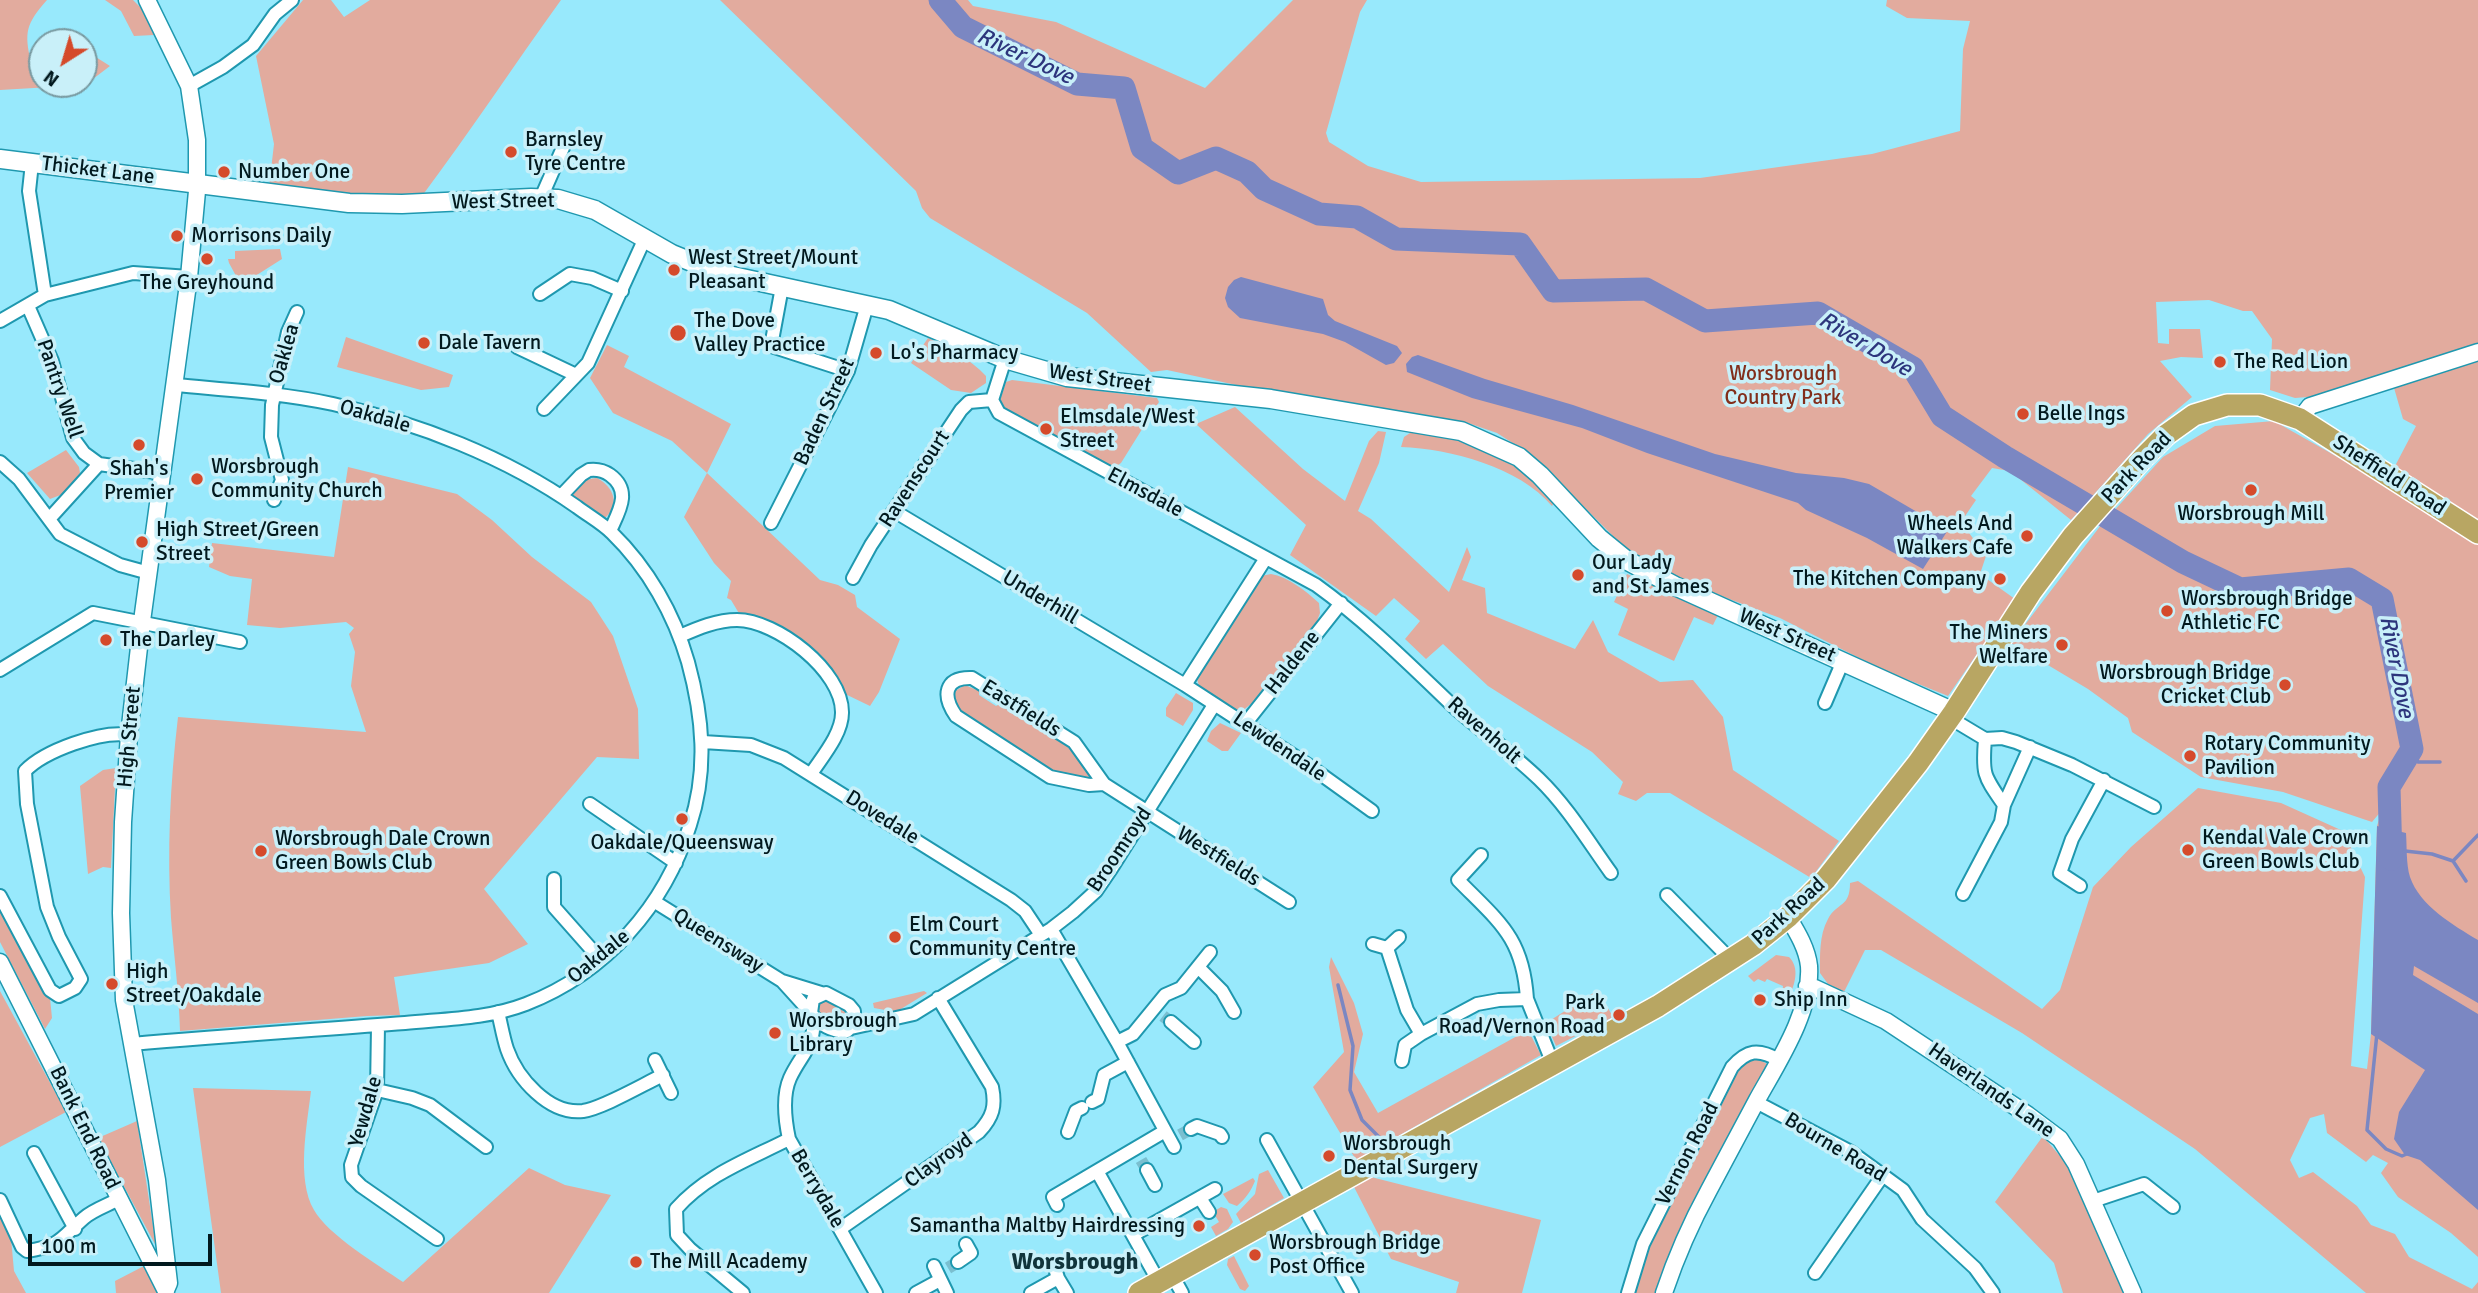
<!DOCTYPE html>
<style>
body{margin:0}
#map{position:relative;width:2478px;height:1293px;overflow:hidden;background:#98e9fc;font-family:Signika,sans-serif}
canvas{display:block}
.north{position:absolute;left:28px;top:28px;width:70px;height:70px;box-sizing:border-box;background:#c9f0f9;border:2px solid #799aa1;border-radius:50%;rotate:217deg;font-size:19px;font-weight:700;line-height:28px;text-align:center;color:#02191e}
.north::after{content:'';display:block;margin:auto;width:24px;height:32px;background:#d54a2b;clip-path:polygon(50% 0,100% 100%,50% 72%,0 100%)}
.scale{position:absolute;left:28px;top:1234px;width:184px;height:32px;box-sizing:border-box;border:4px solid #02191e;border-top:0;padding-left:9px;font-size:21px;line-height:24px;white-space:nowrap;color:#02191e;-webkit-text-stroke:5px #c9f0f9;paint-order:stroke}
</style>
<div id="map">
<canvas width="2478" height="1293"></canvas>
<div class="north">N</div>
<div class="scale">100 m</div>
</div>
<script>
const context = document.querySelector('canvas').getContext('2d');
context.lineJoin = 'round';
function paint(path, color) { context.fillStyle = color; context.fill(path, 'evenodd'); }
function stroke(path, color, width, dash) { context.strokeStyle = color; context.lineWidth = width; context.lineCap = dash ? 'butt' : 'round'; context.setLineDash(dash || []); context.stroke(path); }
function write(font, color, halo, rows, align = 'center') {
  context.font = font + ' Signika,sans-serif'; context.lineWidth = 7; context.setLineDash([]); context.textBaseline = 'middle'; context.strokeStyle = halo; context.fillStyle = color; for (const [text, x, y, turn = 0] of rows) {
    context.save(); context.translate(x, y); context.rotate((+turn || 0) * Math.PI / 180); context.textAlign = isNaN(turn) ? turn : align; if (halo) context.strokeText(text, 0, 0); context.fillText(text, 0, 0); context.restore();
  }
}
paint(new Path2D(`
 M0 0H47C26 24 24 32 31 62H42V84H84V58L91 54 110 66 85 85 0 90Z
 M105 0H133L141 8 154 35 134 36 121 11Z
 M303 0H331L344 17 370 0H561C514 65 470 132 422 196H377L269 187 274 144 256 56Z
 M720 0H968L973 6 1056 22 1205 88 1293 0H1367L1360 12 1326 133 1329 142 1368 166 1421 182 1700 178 1872 154 1960 131 1963 49 1970 21 1907 18 1886 6 1887 0H2478V1257L2451 1233 2398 1197 2381 1173 2388 1163 2373 1155 2366 1162 2327 1133 2324 1114 2310 1118 2290 1160 2299 1178 2313 1172 2357 1206 2371 1225 2395 1234 2409 1257 2472 1289 2478 1282V1293H2366L2195 1149 2022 1033 1881 950H1865L1844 992 1828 984 1820 973C1820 956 1819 935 1828 919 1837 902 1850 908 1850 883L1858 881 2042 1009 2060 990 2093 887 2131 847 2198 788 2281 803 2343 831 2365 877 2351 1066 2367 1069 2371 1034 2377 826 2382 810 2372 822 2283 792 2201 777 2132 732 2128 718 2088 689 2011 643 2101 525 2163 457 2215 426 2274 421 2373 477 2395 466 2416 426 2403 419 2390 374 2320 396 2295 398 2270 390 2272 339 2252 311H2243L2209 300 2156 302 2158 343 2169 344V329H2200L2203 358 2181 357 2160 361 2192 397 2148 434 2071 520 2010 471 1992 468 1971 496 1976 500 1961 522 1986 556 1980 574 2015 599 1948 696 1879 668 1780 618 1681 581 1629 552 1533 456 1497 433 1468 423 1241 386 1167 370 1151 372 1087 313 930 218 922 208 916 191Z
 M280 249 282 259 241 285 229 263 228 259H235V251Z
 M346 337 453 375 449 387 421 390 337 367Z
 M928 338C949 347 970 359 986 376V383L971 393 951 390 911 363Z
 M607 345 629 356 624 367 731 424 707 473 820 580 838 585 855 595 857 607 900 639 879 692 870 706 841 692 824 666 740 615 731 600 727 598 731 581 714 563 684 517 707 473 672 441 613 413 590 378Z
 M1012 380 1157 398 1159 402 1121 463 1112 469 1012 414 999 403 1006 382Z
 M1235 407 1303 469 1345 501 1369 441 1378 431 1386 432 1379 463 1358 511 1371 519 1449 592 1467 547 1471 557 1462 580 1485 588 1487 613 1575 649 1593 620 1608 652 1660 682 1693 680 1723 717 1733 770 1839 841 1811 878 1670 793H1647L1636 801 1618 794 1623 782 1592 752 1488 686 1443 644 1426 659 1405 639 1420 621 1394 598 1376 616 1290 555 1306 525 1196 424Z
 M1413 431C1428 434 1443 435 1457 439 1496 448 1527 473 1556 499L1552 506C1519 467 1451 449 1401 447L1404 437Z
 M66 450 79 467 80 473 63 494 50 499 27 473Z
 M348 467 457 494 492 520 532 557 591 602 613 636 638 709 639 759 597 757 484 889 528 944 489 963 394 977 400 1015 367 1016 180 1031C179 993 174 956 171 918 167 851 170 784 178 717L366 732 351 686 355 652 349 634 354 628 346 622 280 628 247 625 252 579 230 576 209 567 212 543 334 557Z
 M597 478C614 487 621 505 604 519L572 497C574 484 585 479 597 478Z
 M1271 574C1288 577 1306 591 1319 603L1320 613 1317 621 1252 703 1241 712 1233 711 1200 689 1197 679 1206 660 1261 576Z
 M1627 574 1718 615 1713 625 1694 617 1674 661 1618 635 1628 609 1614 602Z
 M965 685 979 691V695L996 706 1000 704 1068 746 1092 779 1088 781C1062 776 1048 773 1027 754L1024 756 985 732V727L964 714 956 712 952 693Z
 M1176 693 1193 703V710L1183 726 1166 716V708Z
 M1220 723 1241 733 1228 751H1222L1207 741 1211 731Z
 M116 768 111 868 103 867 88 874 80 786 103 770Z
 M0 907 50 998 52 1018 45 1029 0 942Z
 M1776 955 1789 957C1800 968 1795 984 1789 997L1782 994 1783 986 1767 979 1765 982 1758 979 1754 982 1748 976Z
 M1331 957 1354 1003 1363 1034 1354 1072 1378 1113 1528 1030 1541 1055 1356 1160 1313 1087 1344 1052 1329 967Z
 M1598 990 1613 1017 1556 1046 1546 1023Z
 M0 991 66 1112 0 1147Z
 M924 991 927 993 896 1012 874 1008 873 1003Z
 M825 1000 845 1012V1022L836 1025C827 1019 816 1016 818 1004Z
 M1756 1058 1769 1065 1658 1293H1634L1649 1244 1736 1070 1745 1060Z
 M193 1088 311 1091C307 1125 296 1179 314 1210 328 1235 378 1265 403 1282L529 1168 565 1185 611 1195 549 1293H221Z
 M137 1121 156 1246 98 1138Z
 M2043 1136 2075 1174 2124 1293H2063L2054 1263 1995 1202Z
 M1268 1170 1284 1198 1241 1223 1236 1214 1255 1194 1259 1174Z
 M1371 1177 1541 1220 1522 1293H1456L1459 1282 1391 1259 1354 1187Z
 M1253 1178 1255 1181C1251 1191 1246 1198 1237 1206L1229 1203 1223 1194Z
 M1221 1207 1227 1209 1233 1222 1228 1229 1216 1236 1211 1227 1219 1222 1213 1212Z
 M0 1210 11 1238 14 1271 26 1293H0Z
 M1234 1256 1249 1286 1245 1291 1240 1289 1227 1265 1228 1259Z
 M144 1266 158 1293H116L115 1281Z`), '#e2ab9e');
paint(new Path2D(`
 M1241 277 1323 299 1328 315 1335 321 1397 346 1402 353 1394 363 1386 365 1345 342 1323 334 1240 318 1228 307 1225 298 1228 287 1234 280Z
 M1418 355 1485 379 1573 405 1715 454 1796 473 1844 478 1869 484 1948 530 1923 569 1867 538 1806 510 1798 503 1647 453 1582 428 1472 398 1407 372 1406 364 1412 357Z
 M2377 826 2406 833C2407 847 2406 864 2410 877 2420 906 2453 925 2478 940V1003L2414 966 2413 975 2478 1014V1210L2420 1160 2405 1155 2394 1139 2399 1112 2425 1070 2371 1034Z`), '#7b87c2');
stroke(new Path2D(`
 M2412 749 2418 762H2440
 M2405 851 2432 854 2453 861 2478 835
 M2453 861 2466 881
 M1338 985 1353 1046 1350 1090 1362 1120 1382 1140
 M2377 1033 2367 1130 2386 1149 2402 1156 2409 1153`), '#7b87c2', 3.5);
stroke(new Path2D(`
 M940 0 963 27 1077 84 1124 88 1142 148 1178 173 1216 158 1247 172 1264 189 1319 214 1357 217 1396 239 1520 244 1553 291 1646 289 1705 321 1818 313 1913 368 1942 416 2005 457 2183 562 2240 589 2349 579 2382 599 2412 749 2389 787 2391 859`), '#7b87c2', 23);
stroke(new Path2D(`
 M1163 1016 1171 1022
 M1180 1135 1191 1129
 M1141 1160 1147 1170
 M948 1268 958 1262`), '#7abfd0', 12, [12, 6]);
const minor = new Path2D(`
 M189 86 223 67 253 45 275 14 292 0
 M32 163 29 191 45 295
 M541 198 565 143
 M782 287 771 346 848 371
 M540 294 570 274 592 278 622 291
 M28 306 52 361 73 438 84 453 99 464 162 473
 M0 321 45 295 133 273 189 277
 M517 347 576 375
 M1005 359 992 400 999 413 1316 585C1366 621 1409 664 1453 706 1481 731 1512 753 1539 779 1567 806 1588 841 1611 873
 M544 409 588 363 645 238
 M0 462 19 479 60 534 120 565 149 573
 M561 496 581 475 589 470C597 469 603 470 610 475 632 491 619 511 610 531
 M274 500 282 480 271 437 272 405 288 332 297 312
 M894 511 1185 685 1308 765 1372 811
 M50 518 99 464
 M771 523 848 371 867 305
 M853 578 871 545 961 410 969 402 992 400
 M680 636C698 628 717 620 737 620 776 620 843 671 842 713 842 734 822 757 811 774
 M0 670 93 613 240 642
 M1185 685 1266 558
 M1825 703 1843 661
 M1950 718 1985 739 2002 738 2016 742 2072 765 2154 807
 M1245 724 1341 603
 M703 742 751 745 784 758 1011 900 1025 911 1041 935
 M1104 784 1074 742 972 678C944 677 942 696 956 716L1050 777 1089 785 1104 784 1289 902
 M590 804 676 863
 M2004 805 2030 747
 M1481 855 1458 880C1499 922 1523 937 1527 999
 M554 879V907L600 959
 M2080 886 2060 873 2072 839 2104 780
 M1963 894 2001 822 2004 805C1984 776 1982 775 1985 739
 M1667 895 1731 960
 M0 896 50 990 59 996 75 988 81 979 59 937 47 907 27 804 25 771C44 751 101 730 129 735
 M655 902 782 981 821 993
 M1051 929 1117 1042 1174 1147
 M1373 944 1387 948 1399 937
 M1387 948 1407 1010 1421 1034 1477 1004 1499 1000 1527 999 1553 1064
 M1198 967 1222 991 1234 1012
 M782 981 811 1013
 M826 993 849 1005 854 1011V1025L847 1031C834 1033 818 1024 811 1013L813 999Z
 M498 1012C501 1024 503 1037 507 1049 517 1078 549 1115 583 1111 603 1108 642 1085 663 1075
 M813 1017C816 1046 801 1054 790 1078 782 1096 785 1120 789 1139L876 1293
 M1171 1022 1194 1042
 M378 1026 377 1090 351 1165 352 1177 361 1186 437 1239
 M851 1028 914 1014 1051 929 1073 912 1096 891 1111 869 1214 705
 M1117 1042 1133 1034 1165 995 1181 988 1210 952
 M132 1044C223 1036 314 1030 405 1023 446 1019 487 1019 526 1004 606 973 665 906 690 825 708 770 703 717 688 662 674 614 648 568 612 533 602 523 589 516 577 507 506 457 418 423 333 404 282 393 228 390 176 385
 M655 1060 671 1093
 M1402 1061 1405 1045 1421 1034
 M377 1090 412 1098 430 1105 486 1147
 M1092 1102 1098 1099 1104 1075 1128 1062
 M1756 1102 1851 1152 1903 1190 1922 1219 1975 1268 1993 1293
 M1191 1129 1197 1126 1220 1134 1222 1137
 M1068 1132 1076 1111 1082 1108
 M1267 1140 1352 1293
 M34 1153 75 1229
 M1147 1170 1155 1185
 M1200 1198 1209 1212
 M0 1200 22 1247 27 1251C61 1246 60 1239 84 1218 93 1210 108 1205 119 1199
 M2093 1201 2144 1184 2173 1207
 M1057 1205 1053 1197 1097 1171
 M840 1229 979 1132C993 1117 996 1106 992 1087L938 998
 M1133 1235 1215 1189
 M958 1262 971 1253 966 1244
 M1053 1262 1058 1278 1067 1293
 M934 1266 947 1293
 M1815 1273 1883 1175
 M1172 1275 1182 1293
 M1159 1282 1097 1171 1165 1131
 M743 1293 690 1249 677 1235 676 1209C707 1174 748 1160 789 1139
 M916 1293 940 1280
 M1031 1293 1058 1278
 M1628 1293 1643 1244 1732 1067C1747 1050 1758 1048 1779 1060`);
const tertiary = new Path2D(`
 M147 0 189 86 197 140V191L189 277 142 621 129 735 123 822 121 913 124 1000 157 1180 169 1283 166 1290
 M2300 419 2310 406 2478 352
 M0 962 166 1291
 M1807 986 1815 988 1886 1021 2028 1115 2060 1139 2076 1164 2133 1293
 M1664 1293C1676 1257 1691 1223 1709 1190 1725 1160 1741 1130 1757 1100 1778 1062 1812 1011 1809 966 1807 948 1797 932 1788 917`);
const secondary = new Path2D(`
 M0 159 349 203 402 204 531 198 558 199 595 210 672 254 719 273 889 310 1005 359 1067 377 1271 399 1461 431 1519 457 1540 475 1599 538 1626 560 1675 586 1954 712`);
const trunk = new Path2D(`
 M1139 1293 1658 1006 1753 945 1788 917 1826 879 1918 763 1954 712 2031 592 2073 536 2143 458 2166 435 2194 415 2227 405H2260L2300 419 2478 533`);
stroke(minor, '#1f98af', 16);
stroke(tertiary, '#1f98af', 19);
stroke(secondary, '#1f98af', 21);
stroke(trunk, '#fff', 24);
stroke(minor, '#fff', 12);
stroke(tertiary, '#fff', 16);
stroke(secondary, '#fff', 18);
stroke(trunk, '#b8a663', 21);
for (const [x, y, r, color] of [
 [511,152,7,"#d54a2b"],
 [224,172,7,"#d54a2b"],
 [177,236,7,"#d54a2b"],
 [207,259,7,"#d54a2b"],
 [674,270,7,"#d54a2b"],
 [678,333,9,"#d54a2b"],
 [424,343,7,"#d54a2b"],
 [876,353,7,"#d54a2b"],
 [2220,362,7,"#d54a2b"],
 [2023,414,7,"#d54a2b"],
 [1046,429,7,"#d54a2b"],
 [139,445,7,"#d54a2b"],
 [197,479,7,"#d54a2b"],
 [2251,490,7,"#d54a2b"],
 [2027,536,7,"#d54a2b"],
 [142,542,7,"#d54a2b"],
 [1578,575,7,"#d54a2b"],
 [2000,579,7,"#d54a2b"],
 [2167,611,7,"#d54a2b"],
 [106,640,7,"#d54a2b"],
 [2062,645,7,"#d54a2b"],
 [2285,685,7,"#d54a2b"],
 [2190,756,7,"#d54a2b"],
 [682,819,7,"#d54a2b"],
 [2188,850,7,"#d54a2b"],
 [261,851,7,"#d54a2b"],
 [895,937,7,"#d54a2b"],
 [112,984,7,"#d54a2b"],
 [1760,1000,7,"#d54a2b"],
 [1619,1015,7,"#d54a2b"],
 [775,1033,7,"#d54a2b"],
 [1329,1156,7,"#d54a2b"],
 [1199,1226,7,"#d54a2b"],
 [1255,1255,7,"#d54a2b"],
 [636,1262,7,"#d54a2b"]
]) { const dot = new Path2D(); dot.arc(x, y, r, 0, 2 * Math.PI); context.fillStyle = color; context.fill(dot); stroke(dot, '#c9f0f9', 2.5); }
write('21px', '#02191e', '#c9f0f9', [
 ["Barnsley",525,140],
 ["Tyre Centre",525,164],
 ["Number One",238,172],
 ["Morrisons Daily",191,236],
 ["West Street/Mount",688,258],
 ["Pleasant",688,282],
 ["The Greyhound",207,283,"center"],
 ["The Dove",694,321],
 ["Valley Practice",694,345],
 ["Dale Tavern",438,343],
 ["Lo's Pharmacy",890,353],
 ["The Red Lion",2234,362],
 ["Belle Ings",2037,414],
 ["Elmsdale/West",1060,417],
 ["Street",1060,441],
 ["Worsbrough",211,467],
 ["Community Church",211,491],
 ["Shah's",139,469,"center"],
 ["Premier",139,493,"center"],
 ["Worsbrough Mill",2251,514,"center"],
 ["Wheels And",2013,524,"right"],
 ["Walkers Cafe",2013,548,"right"],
 ["High Street/Green",156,530],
 ["Street",156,554],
 ["Our Lady",1592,563],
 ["and St James",1592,587],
 ["The Kitchen Company",1986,579,"right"],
 ["Worsbrough Bridge",2181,599],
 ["Athletic FC",2181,623],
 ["The Miners",2048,633,"right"],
 ["Welfare",2048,657,"right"],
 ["The Darley",120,640],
 ["Worsbrough Bridge",2271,673,"right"],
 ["Cricket Club",2271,697,"right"],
 ["Rotary Community",2204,744],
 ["Pavilion",2204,768],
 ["Kendal Vale Crown",2202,838],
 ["Green Bowls Club",2202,862],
 ["Worsbrough Dale Crown",275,839],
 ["Green Bowls Club",275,863],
 ["Oakdale/Queensway",682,843,"center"],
 ["Elm Court",909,925],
 ["Community Centre",909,949],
 ["High",126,972],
 ["Street/Oakdale",126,996],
 ["Ship Inn",1774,1000],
 ["Park",1605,1003,"right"],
 ["Road/Vernon Road",1605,1027,"right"],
 ["Worsbrough",789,1021],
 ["Library",789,1045],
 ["Worsbrough",1343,1144],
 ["Dental Surgery",1343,1168],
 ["Samantha Maltby Hairdressing",1185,1226,"right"],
 ["Worsbrough Bridge",1269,1243],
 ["Post Office",1269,1267],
 ["The Mill Academy",650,1262]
], 'left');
write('21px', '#02191e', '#c9f0f9', [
 ["Thicket Lane",98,171,7],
 ["West Street",503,202,-1],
 ["Oaklea",285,354,-74],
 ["West Street",1100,379,8],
 ["Pantry Well",59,389,71],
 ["Baden Street",825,412,-65],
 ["Oakdale",375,417,16],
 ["Park Road",2137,468,-46],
 ["Sheffield Road",2389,476,33],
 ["Ravenscourt",915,479,-57],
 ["Elmsdale",1145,493,28],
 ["Underhill",1040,598,31],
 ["West Street",1787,636,24],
 ["Haldene",1293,663,-52],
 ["Eastfields",1021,709,32],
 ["Ravenholt",1484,731,41],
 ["High Street",130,737,-85],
 ["Lewdendale",1279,747,34],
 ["Dovedale",882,818,32],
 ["Broomroyd",1120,850,-56],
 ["Westfields",1218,857,32],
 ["Park Road",1789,912,-42],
 ["Queensway",718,941,32],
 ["Oakdale",599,957,-39],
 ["Haverlands Lane",1991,1091,35],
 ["Yewdale",366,1112,-74],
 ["Bank End Road",84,1128,64],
 ["Bourne Road",1835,1148,31],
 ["Vernon Road",1688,1154,-63],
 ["Clayroyd",939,1161,-36],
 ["Berrydale",817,1189,60]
]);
write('21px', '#822e1b', '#c9f0f9', [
 ["Worsbrough",1783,374],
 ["Country Park",1783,398]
]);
write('italic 23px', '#2d357c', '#c9f0f9', [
 ["River Dove",1025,57,25],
 ["River Dove",1865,345,31],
 ["River Dove",2396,667,79]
]);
write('bold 24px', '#11343b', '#c9f0f9', [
 ["Worsbrough",1075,1263]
]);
</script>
